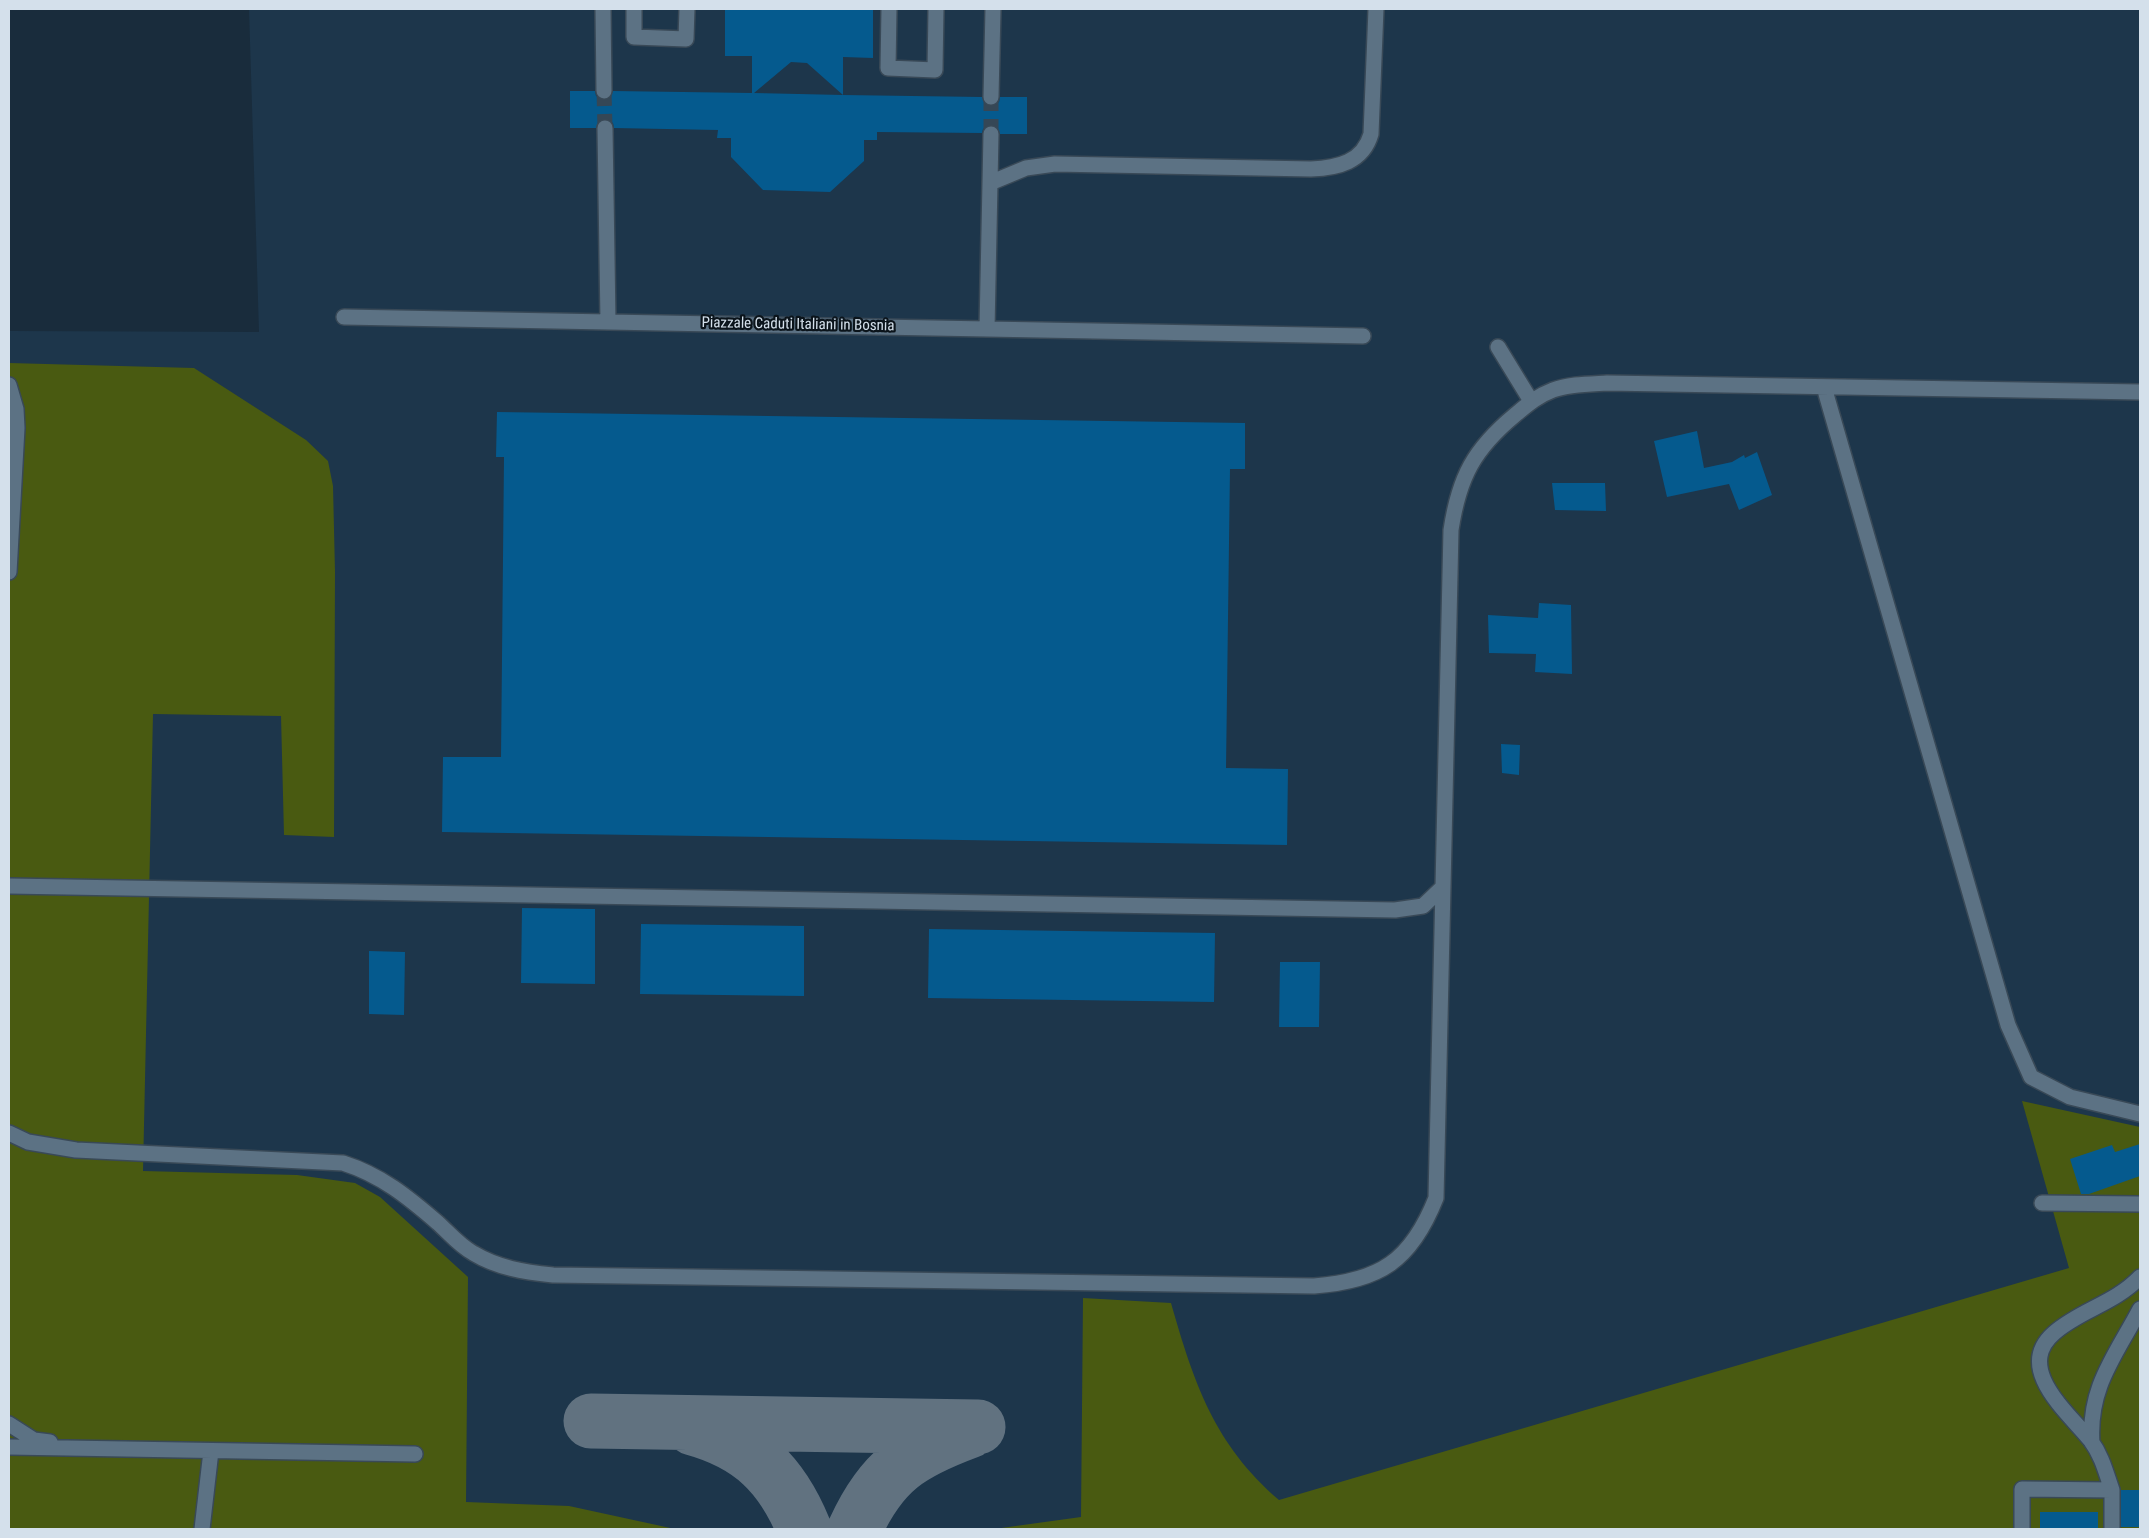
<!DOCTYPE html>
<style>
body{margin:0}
#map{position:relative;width:2149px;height:1538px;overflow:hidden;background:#192c3c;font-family:"Roboto Condensed",sans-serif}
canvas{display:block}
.frame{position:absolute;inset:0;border:10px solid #d4e0eb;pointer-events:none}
</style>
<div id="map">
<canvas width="2149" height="1538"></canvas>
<div class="frame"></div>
</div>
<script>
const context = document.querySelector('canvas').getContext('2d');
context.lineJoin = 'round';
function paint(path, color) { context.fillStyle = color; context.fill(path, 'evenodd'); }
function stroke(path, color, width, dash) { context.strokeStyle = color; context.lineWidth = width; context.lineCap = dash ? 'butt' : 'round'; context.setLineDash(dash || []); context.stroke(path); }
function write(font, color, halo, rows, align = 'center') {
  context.font = font + ' "Roboto Condensed",sans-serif'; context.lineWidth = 4.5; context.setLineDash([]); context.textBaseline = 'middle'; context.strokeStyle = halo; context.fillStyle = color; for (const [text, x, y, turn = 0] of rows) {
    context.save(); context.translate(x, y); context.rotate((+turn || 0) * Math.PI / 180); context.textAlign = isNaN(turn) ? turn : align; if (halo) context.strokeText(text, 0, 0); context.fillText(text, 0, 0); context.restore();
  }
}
paint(new Path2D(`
 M249 9H2140V1529H9V331L259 332Z`), '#1d364b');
paint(new Path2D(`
 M9 363 194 368 306 440 328 461 333 486 335 572 334 837 284 835 281 716 153 714 143 1171 297 1175 355 1183 380 1197 468 1277 466 1502 569 1506 675 1529H9Z
 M2022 1101 2140 1127V1529H994L1081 1517 1083 1298 1171 1303C1194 1383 1214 1444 1279 1500L2069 1268Z`), '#495a11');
stroke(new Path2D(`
 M591 1421 978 1427
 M693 1428C751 1444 782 1475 804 1529
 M855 1529C882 1470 910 1453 969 1431`), '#617280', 55);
paint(new Path2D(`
 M725 9H873V58L843 57V95L982 97 986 105 991 106 999 102 1000 97H1027V134H1000L996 126 991 125 983 129 982 133 877 132V140H864V161L830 192 763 190 731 157V138H717L718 130 614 128 613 123 605 119 600 120 596 128H570V91H595L596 96 604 100 609 99 613 91 752 93V56H725ZM791 62 807 63 843 95 754 93Z
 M497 412 1245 423V469H1230L1226 768 1288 769 1287 845 442 832 443 757H501L504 457H496Z
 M1697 431 1704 468 1732 462 1744 455 1745 458 1757 452 1772 495 1739 510 1729 484 1667 497 1654 441Z
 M1552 483H1605L1606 511 1555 510Z
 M1539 603 1571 605 1572 674 1535 672 1536 654 1489 653 1488 615 1538 618Z
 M1501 744 1520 745 1519 775 1502 773Z
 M522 908 595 909V984L521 983Z
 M641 924 804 926V996L640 994Z
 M929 929 1215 933 1214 1002 928 998Z
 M369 951 405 952 404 1015 369 1014Z
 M1280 962H1320L1319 1027H1279Z
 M2140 1144V1176L2089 1194H2081L2070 1159 2112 1145 2115 1152Z
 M2121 1490H2140V1527H2121Z
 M2040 1512H2098V1529H2040Z`), '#055a8e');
stroke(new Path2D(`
 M604 91 605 128
 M991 134V97`), '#354756', 15, [15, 8]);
const minor = new Path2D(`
 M603 9 604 91
 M634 9V37L686 39 687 9
 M889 9 888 68 935 70 936 9
 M991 97 993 9
 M605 128 608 322 987 329 991 134
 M990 183 1026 168 1055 164 1311 169C1338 168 1363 162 1371 134L1376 9
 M344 317 608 322
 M987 329 1363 336
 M1498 347 1531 401
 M9 385 16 409 17 428 9 572
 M1824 387 2008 1025 2031 1077 2070 1097 2140 1114
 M9 886 1395 910 1423 906 1443 887
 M9 1133 28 1142 76 1150 343 1163C381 1175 408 1197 438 1223 449 1233 460 1246 473 1253 498 1268 524 1272 553 1275L1314 1286C1380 1281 1411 1261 1436 1198L1451 530C1459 477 1474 449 1515 415 1527 405 1537 396 1553 390 1569 384 1589 384 1607 383L2140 392
 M2042 1203 2140 1204
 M9 1424 34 1440 50 1442
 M2092 1443C2088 1387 2116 1355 2140 1309
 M9 1447 415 1454
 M2112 1490C2106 1473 2102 1456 2091 1441 2070 1414 2013 1369 2054 1333 2080 1310 2114 1304 2140 1277
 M202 1529 211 1451
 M2022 1529V1489L2112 1490V1529`);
stroke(minor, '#394957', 18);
stroke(minor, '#5c7284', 15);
write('15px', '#d4e0eb', '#0b141b', [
 ["Piazzale Caduti Italiani in Bosnia",798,325,1]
]);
</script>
